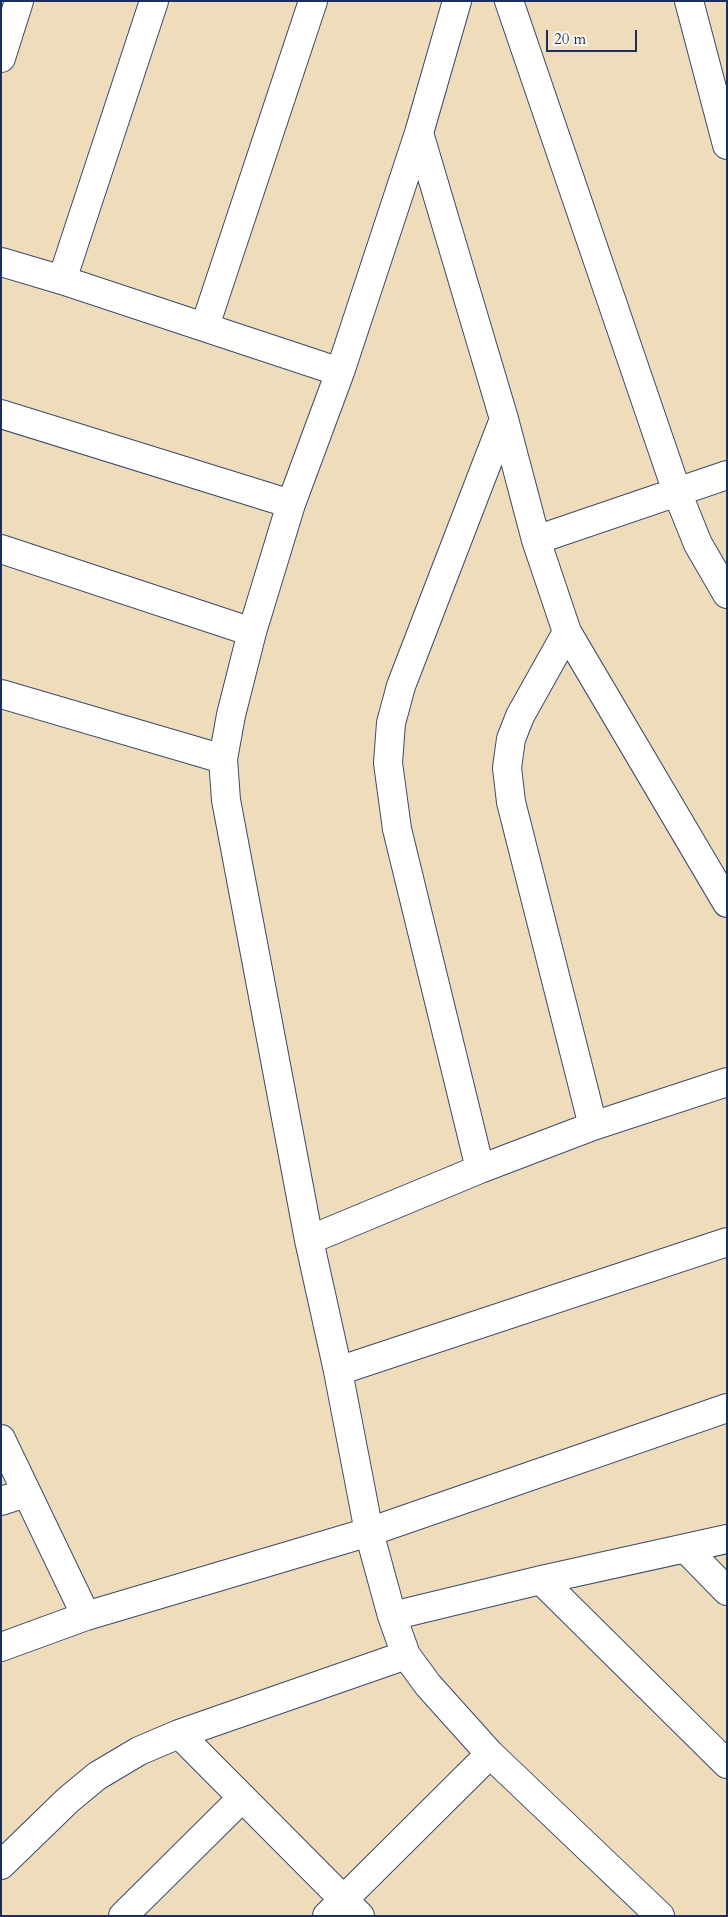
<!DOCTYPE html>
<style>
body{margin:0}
#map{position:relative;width:728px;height:1917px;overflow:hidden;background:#eedcba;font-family:Cardo,serif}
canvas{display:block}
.frame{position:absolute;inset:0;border:2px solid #1b2f5e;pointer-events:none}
.scale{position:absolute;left:546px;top:30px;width:91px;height:22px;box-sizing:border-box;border:2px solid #1b2f5e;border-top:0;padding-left:6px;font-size:15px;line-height:18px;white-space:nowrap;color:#1b2f5e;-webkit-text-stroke:4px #fbf7ec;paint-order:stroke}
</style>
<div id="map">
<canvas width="728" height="1917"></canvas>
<div class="frame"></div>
<div class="scale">20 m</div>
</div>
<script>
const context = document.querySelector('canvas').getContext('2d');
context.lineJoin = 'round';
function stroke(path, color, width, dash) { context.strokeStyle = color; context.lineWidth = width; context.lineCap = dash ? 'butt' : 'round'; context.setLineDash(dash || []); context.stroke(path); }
const minor = new Path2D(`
 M154 1 62 280 340 372
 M457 1 419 133 340 372 291 504 252 632 231 715 223 759 226 800 309 1240 338 1371 369 1532 392 1616 406 1655 428 1685 490 1754 660 1916
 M509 1 677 492 698 544 727 594
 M1 58 19 1
 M419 133 504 419 536 540 567 632 727 903
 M1 262 62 280
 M205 326 313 1
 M1 414 291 504
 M536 540 727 475
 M1 549 252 632
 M567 632 520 716 511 739 507 768 511 802 593 1126
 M1 694 223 759
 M480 1169 397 829 388 763 391 723 401 686 504 419
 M309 1240 480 1169 593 1126 727 1082
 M338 1371 727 1242
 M1 1439 86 1616
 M1 1501 26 1493
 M686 1549 727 1591
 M541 1580 727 1764
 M392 1616 541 1580 727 1539
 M1 1647 86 1616 369 1532 727 1408
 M179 1734 360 1916
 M1 1865 68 1800 97 1776 139 1751 179 1734 406 1655
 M123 1916 242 1798
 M327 1916 490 1754`);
const tertiary = new Path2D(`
 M689 1 727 145`);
stroke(minor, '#3b496c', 30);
stroke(tertiary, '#3b496c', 30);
stroke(minor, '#fff', 28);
stroke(tertiary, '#fff', 28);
</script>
